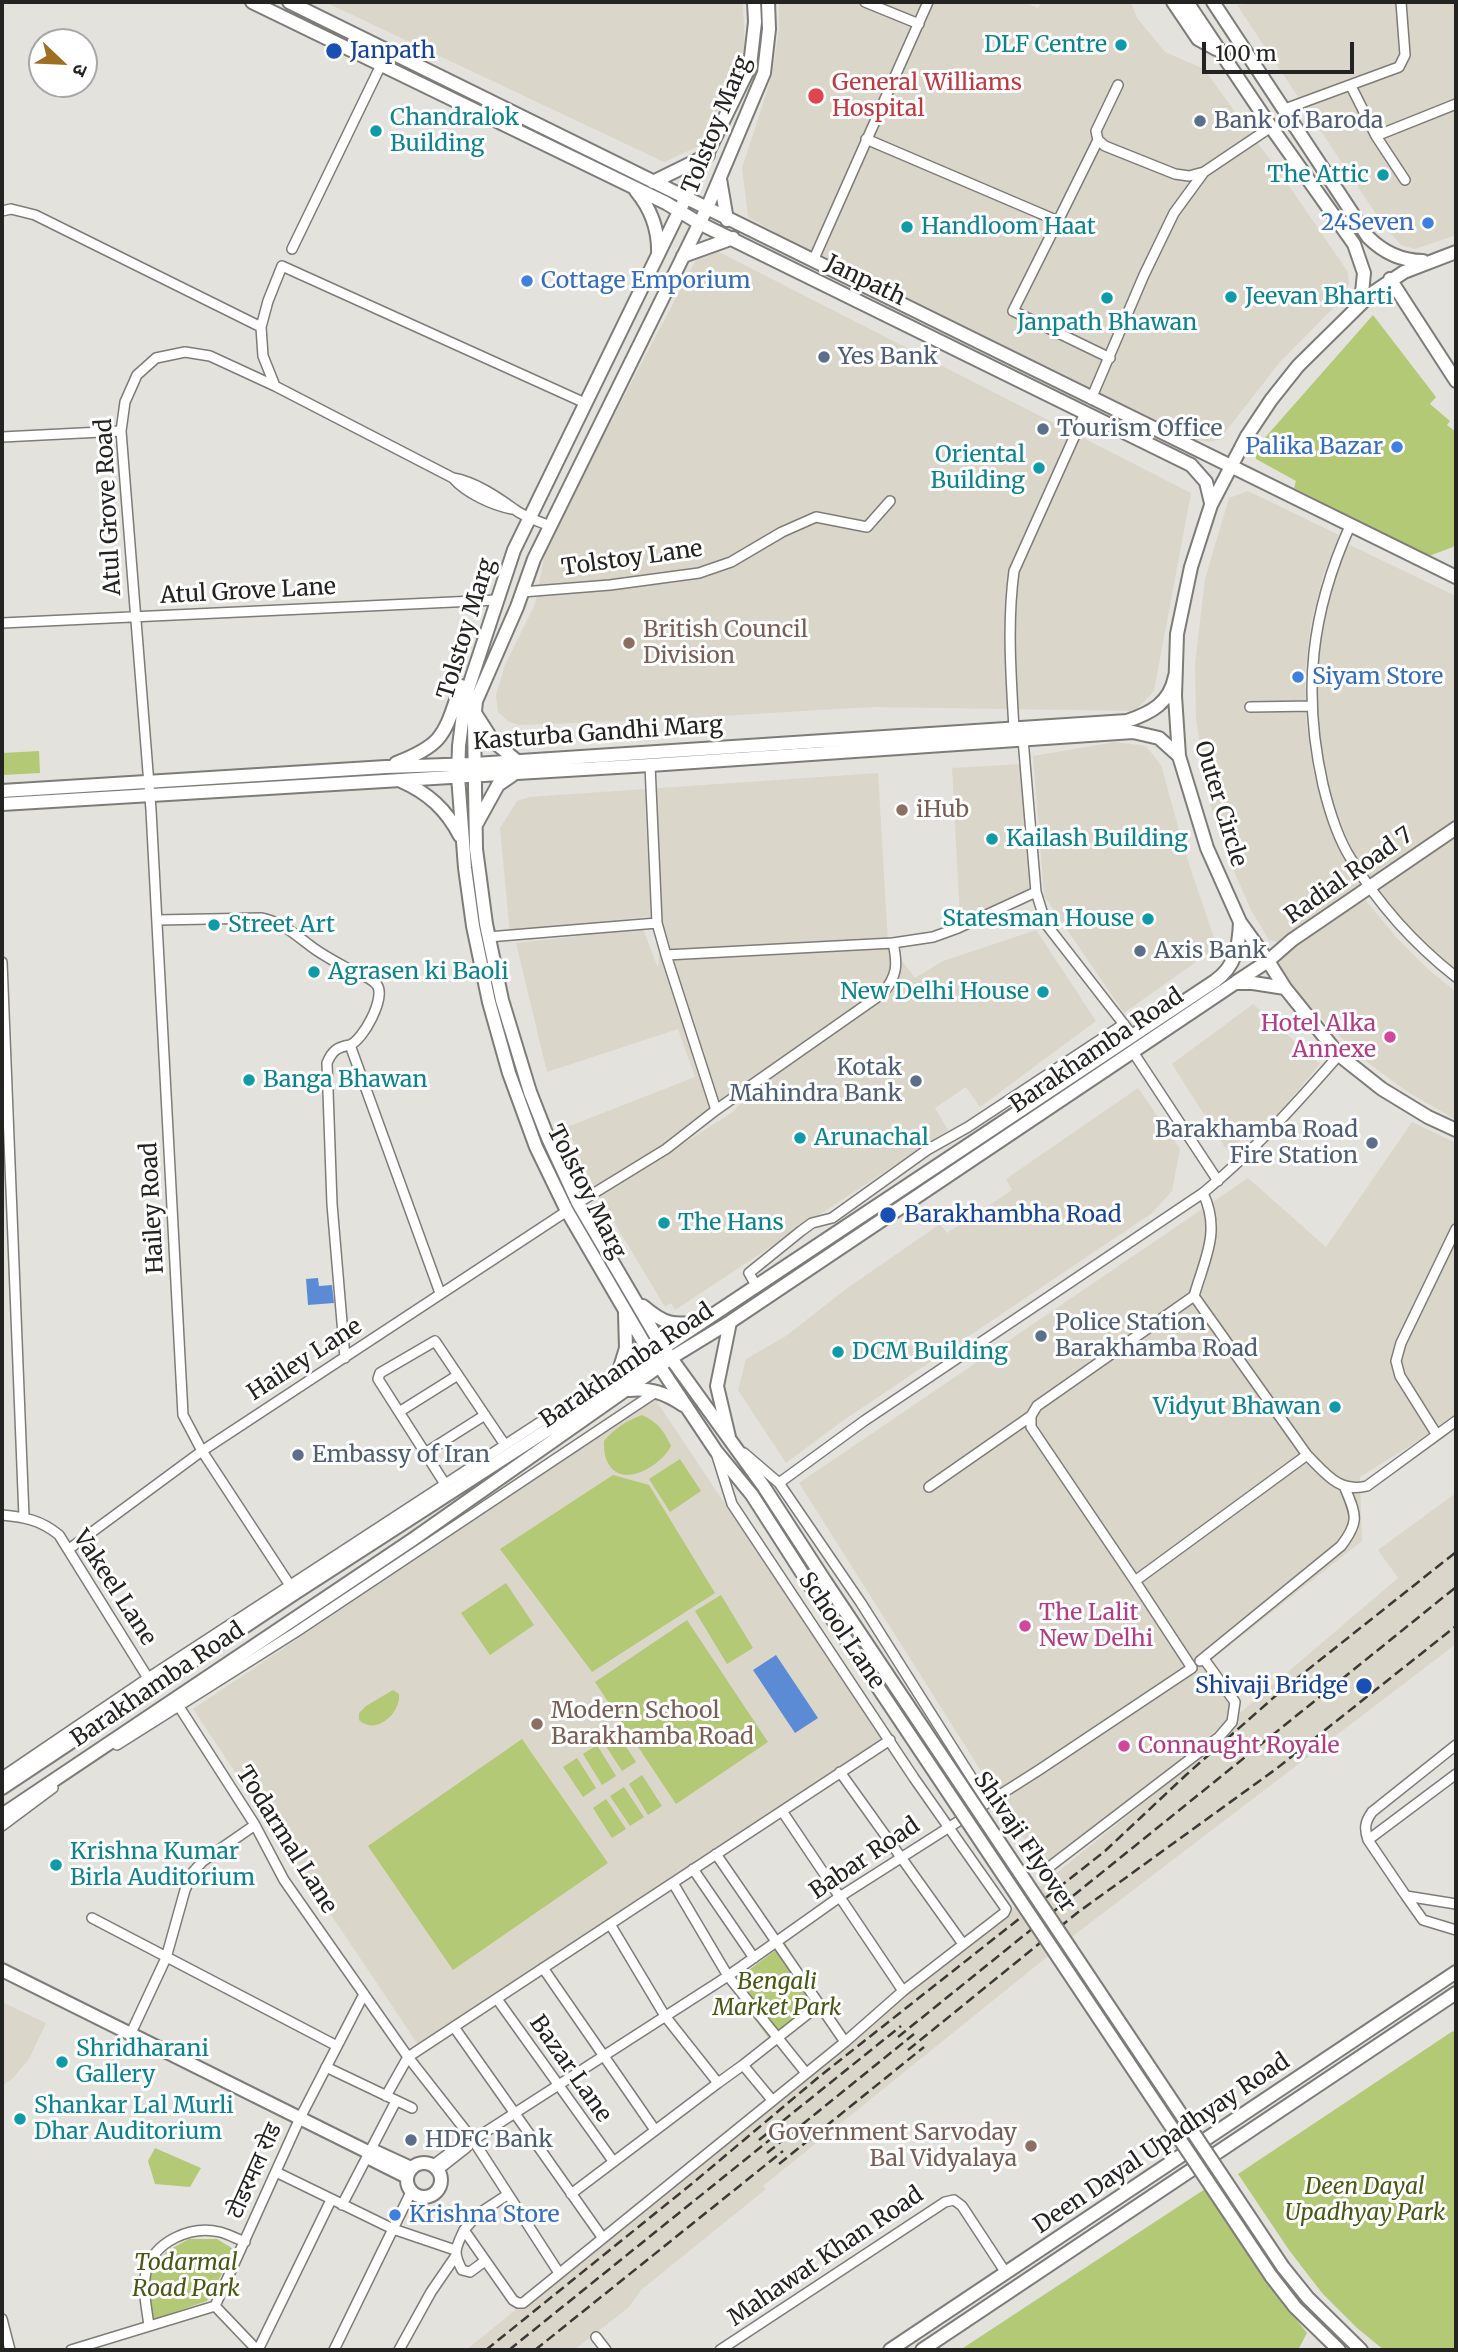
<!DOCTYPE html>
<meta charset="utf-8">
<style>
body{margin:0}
#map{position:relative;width:1458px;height:2352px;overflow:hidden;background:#e4e2dd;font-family:Merriweather,"Noto Sans Devanagari",serif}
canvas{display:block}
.frame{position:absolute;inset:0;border:4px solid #232321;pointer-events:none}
.north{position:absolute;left:28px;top:28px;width:70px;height:70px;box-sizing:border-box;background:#fff;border:2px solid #a7a7a6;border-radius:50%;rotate:113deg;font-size:19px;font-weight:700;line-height:28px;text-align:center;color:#232321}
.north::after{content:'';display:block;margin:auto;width:24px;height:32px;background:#9e6e22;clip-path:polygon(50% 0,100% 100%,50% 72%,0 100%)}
.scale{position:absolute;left:1202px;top:42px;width:152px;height:32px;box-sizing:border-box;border:4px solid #232321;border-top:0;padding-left:9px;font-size:21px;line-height:24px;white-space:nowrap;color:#232321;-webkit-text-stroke:5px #fff;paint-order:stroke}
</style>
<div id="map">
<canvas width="1458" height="2352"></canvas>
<div class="frame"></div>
<div class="north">उ</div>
<div class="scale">100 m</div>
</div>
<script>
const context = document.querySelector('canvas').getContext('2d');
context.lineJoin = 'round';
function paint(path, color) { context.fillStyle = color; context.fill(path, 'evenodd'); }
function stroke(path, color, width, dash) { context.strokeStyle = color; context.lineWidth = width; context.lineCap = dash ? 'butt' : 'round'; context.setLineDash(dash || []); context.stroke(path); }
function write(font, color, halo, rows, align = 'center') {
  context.font = font + ' Merriweather,"Noto Sans Devanagari",serif'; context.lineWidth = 6; context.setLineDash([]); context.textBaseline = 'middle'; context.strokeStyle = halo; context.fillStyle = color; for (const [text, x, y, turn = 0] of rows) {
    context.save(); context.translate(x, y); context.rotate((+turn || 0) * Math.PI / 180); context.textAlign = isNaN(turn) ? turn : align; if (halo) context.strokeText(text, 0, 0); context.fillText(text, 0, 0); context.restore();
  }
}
paint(new Path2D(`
 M325 2H743L745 58 699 146 664 162Z
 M779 2H1023L1038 8 1042 2H1131L1137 18 1165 52 1204 69 1287 183 1348 272 1349 284 1344 297 1280 362 1219 440 1207 442 1197 440 780 235 748 217 742 168 772 76 779 29Z
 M1270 2H1456V235L1415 249 1401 245 1384 226 1237 5Z
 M719 252 1191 493 1154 691 1135 711 872 707 652 720 519 725 509 722 498 712 496 695 505 665 535 604 547 542 696 260Z
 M1248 491 1339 535 1323 576 1311 623 1305 672 1306 721 1313 770 1327 817 1346 862 1362 888 1279 942 1269 940 1251 910 1228 858 1210 804 1196 720 1195 664 1205 579 1229 498Z
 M1348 544 1456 596V821L1369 879 1353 851 1334 807 1318 736 1315 687 1319 639 1330 592Z
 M1115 742 1146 746 1161 765 1186 855 1217 947 1124 1013 1044 896 1033 756Z
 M1021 764 1031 891 960 919 952 768Z
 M878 773 888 942 915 978 943 961 1036 930 1096 1021 980 1107 966 1087 935 1108 948 1130 675 1310 671 1303 665 1307 599 1197 733 1112 777 1062 710 1113 594 1191 567 1127 695 1077 678 1029 547 1072 516 943 643 929 658 968 662 925 645 804 651 916 510 934 500 828 517 801 529 797Z
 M1456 835V973L1408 930 1376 890Z
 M1363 897 1396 937 1429 970 1456 992V1120L1406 1091 1363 1059 1306 1003 1279 966 1280 955Z
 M1253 1004 1320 1064 1278 1114 1264 1126 1226 1149 1172 1064Z
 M1138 1088 1180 1149 1172 1191 1152 1213 841 1422 786 1463 738 1390 746 1359 786 1336 846 1289 940 1224 947 1233 1012 1190 1006 1179Z
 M1412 1122 1456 1143V1417L1360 1477 1362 1541 1205 1665 1232 1702 1230 1719 1045 1872 799 1483 1248 1178 1326 1247Z
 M655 1399 882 1740 419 2046 193 1709Z
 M1456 1493V1644L1073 1936 763 2186 766 2189 641 2290 629 2307 574 2350H466L1204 1754 1201 1746 1398 1578 1378 1550Z
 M2 2002 46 2023 29 2059 13 2078 2 2086Z`), '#dbd6ca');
paint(new Path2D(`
 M1373 315 1436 397 1430 404 1450 421 1447 425 1456 432V543L1453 547 1429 556 1294 488 1296 481 1256 459 1255 449Z
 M39 751 40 773 3 775 2 753Z
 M642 1415C658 1422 664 1431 671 1446 662 1465 622 1490 608 1463 604 1457 604 1448 604 1441 615 1428 626 1421 642 1415Z
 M680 1459 701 1491 670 1512 649 1479Z
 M613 1475 649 1485 715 1593 592 1672 500 1549Z
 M506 1583 534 1625 490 1655 461 1613Z
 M721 1595 753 1648 727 1664 695 1611Z
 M687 1620 768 1742 676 1804 595 1682Z
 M393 1690 399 1694C401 1713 376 1736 359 1720V1713L366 1706Z
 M616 1731 636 1762 622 1771 602 1740Z
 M522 1739 608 1863 453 1970 368 1846Z
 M597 1745 616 1776 602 1785 583 1754Z
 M577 1758 596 1788 583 1797 563 1767Z
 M642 1775 662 1806 648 1815 629 1784Z
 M624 1787 644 1817 630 1826 610 1796Z
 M606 1799 626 1829 612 1838 593 1808Z
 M785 1943 824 2005 774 2045 729 1985Z
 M1453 2031 1456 2035V2350H1384L1357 2328 1322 2293 1289 2250 1238 2174Z
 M155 2148 201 2168 190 2187 155 2184 148 2161Z
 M1205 2189 1273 2290 1307 2333 1298 2350H960Z
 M189 2239H217L235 2250 207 2301 152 2320 145 2299 152 2271 167 2251Z`), '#b3c976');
paint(new Path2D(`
 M318 1278 319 1286 332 1285 334 1303 308 1305 306 1279Z
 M776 1655 818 1718 795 1733 753 1670Z`), '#5b8bd5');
const street = new Path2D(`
 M865 2 919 24
 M1118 85 1096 131 1098 140 1105 146 1175 174 1189 176 1204 172 1271 127
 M1351 86 1376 136 1405 180
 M1285 109 1399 67 1405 55 1401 2
 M1376 136 1456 104
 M866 139 1058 221 1013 311 1110 358
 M2 211 11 209 35 215 261 327 263 356 275 386
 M1058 221 1098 140
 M292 249 381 65
 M813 261 928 2
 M261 327 268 301 282 266 585 403
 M1091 399 1144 275 1174 213 1204 172
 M2 437 121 431
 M453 478C466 493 492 505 512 509
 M1350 526C1311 612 1302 692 1323 785 1329 810 1337 837 1351 859 1379 905 1414 944 1456 977
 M522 592 610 585 699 573 731 562 782 532 816 517 867 527 890 501
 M2 623 496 600
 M1250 707 1312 706
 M1014 729C1011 676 1007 623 1014 571L1085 413
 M1023 739 1036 892 1046 924 1133 1036
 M157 920 261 918C281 922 292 932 308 944 319 953 332 960 345 967 355 972 371 977 377 985 386 998 363 1040 350 1045
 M657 923 666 955
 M488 937 657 923 650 765
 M2 962 24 1517
 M1133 1052 1218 1181
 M716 1110 666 955 893 943
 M1203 1193C1221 1231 1205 1258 1194 1296L1307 1455C1326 1474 1339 1493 1367 1486L1456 1421
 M578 1203 666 1149 716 1110 883 993C897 976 898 965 893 943L933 937 958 928 1036 892
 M757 1287 749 1273 801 1231 812 1223 832 1218 927 1150 968 1127 1124 1024
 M345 1358 332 1204 327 1063C332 1051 337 1047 350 1045L440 1293
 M399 1412 458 1375
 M1031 1416V1427L1135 1581 1307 1455
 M1437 1435 1400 1376 1396 1361 1401 1343 1456 1229
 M425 1453 485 1415
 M744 1453 779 1483 861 1603 987 1802
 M779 1483 864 1421 1203 1193C1255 1150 1295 1105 1339 1055
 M445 1484 378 1379 380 1373 435 1341 505 1445
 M929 1487 1031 1416 1037 1406 1194 1296
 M2 1515C24 1517 41 1520 59 1535L148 1678
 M69 1549 202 1451 567 1211
 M295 1593 202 1451 183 1415 151 810 121 431 125 402 137 375 156 358 185 352 210 356 275 386 453 478C475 482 496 496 514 509 524 517 538 521 550 526
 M1200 1661 1341 1546C1360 1521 1356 1515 1345 1488
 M178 1705 255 1825 284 1880 408 2057 473 2140 559 2273
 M117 1745 296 1632 656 1392
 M1456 1745 1372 1812C1365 1822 1364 1828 1368 1840L1406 1896 1456 1904
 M840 1772 963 1944
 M2 1777 148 1678 620 1370
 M782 1811 903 1991
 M2 1826 53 1788
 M1368 1840 1456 1774
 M716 1854 845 2042
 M693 1869 754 1958
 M1044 1871 1219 1737 1232 1722 1235 1702 1204 1659
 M673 1883 728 1976 806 2073
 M1406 1896 1423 1920 1456 1930
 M92 1918 337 2046
 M610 1924 665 2016 718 2083 743 2065 772 2100
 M543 1968 655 2130
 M497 1999 613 2161
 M454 2027 602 2237
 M131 2033 166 1958 185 1890 193 1872 203 1861 255 1825
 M743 2065 819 2005
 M326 2067 412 2108
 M386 2096 408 2057 890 1740
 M433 2165 464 2142 473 2140 728 1976 841 1896 1039 1770 1192 1668 1135 1581
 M438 2170 466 2148 472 2141
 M276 2172 393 2229 455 2250
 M571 2194 718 2083
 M507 2195 478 2214 464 2230 513 2300 518 2303H523L845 2042 903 1991 1004 1913 1006 1909 914 1778 732 1504 717 1456
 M342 2205 396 2101
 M464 2230C456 2248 452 2251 462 2270L470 2272 485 2261
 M215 2306 257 2350
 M2 2319 10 2350
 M149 2326C147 2309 142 2289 146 2272 154 2241 191 2225 220 2232 228 2234 237 2239 245 2242
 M596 2337 606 2350
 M71 2350 215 2306 300 2118 364 1994
 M258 2350 331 2200
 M334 2350 411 2192
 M399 2350 431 2292 455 2257
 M720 2350 945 2202 954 2200 962 2206 1006 2273`);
const secondary = new Path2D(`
 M252 2 666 203 699 223 1191 465 1206 482 1211 503
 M289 2 1456 577
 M754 2 755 22 750 66 514 550 465 698 459 746 458 776 465 868 473 926 489 1002 509 1073 536 1147 567 1211 644 1343 716 1451 752 1495 813 1590
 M768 2 769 29 764 73 707 208 534 559 517 607 476 701 474 723 476 849 486 924 502 1000 530 1092 548 1138 578 1203 660 1343 764 1487 825 1581
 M1173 2 1198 39 1216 49
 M1187 2 1271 127 1354 244 1364 273 1362 293 1358 305
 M1213 2 1368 237C1384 253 1401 261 1423 261
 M720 179 727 220
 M653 182 708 155
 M636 191C651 209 659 231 658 255
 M1456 252 1404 272 1371 294 1298 366 1271 400 1247 436 1211 505 1191 567 1177 634 1175 696 1179 756 1207 848 1240 922 1268 961 1285 988 1339 1055 1382 1089 1428 1117 1456 1130
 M683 256 733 238
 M1390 279 1456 381
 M475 713 493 741 517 761
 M396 763C446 744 444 733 461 686
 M401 781C428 793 446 809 460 836
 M2 791 386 767 475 764 1127 721C1151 713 1170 703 1175 676
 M2 804 650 765 1133 732 1159 738 1179 756
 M477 823 498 785 514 774
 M1236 982 1268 961 1292 940 1456 828
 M643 1306C664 1324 673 1326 700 1322
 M614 1387 626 1348 625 1313
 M629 1390C651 1388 665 1393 683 1405
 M729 1437 717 1386 730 1322
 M2 1788 295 1593 614 1387 663 1348 1215 981C1236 966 1239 946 1240 922
 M2 1815 412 1540 671 1358 730 1322 1235 983H1253L1285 988
 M2 1970 368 2152 374 2151 411 2168
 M368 2152 371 2159 407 2177
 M407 2180a17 17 0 1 1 34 0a17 17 0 1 1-34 0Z
 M1283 2267 1308 2298 1361 2350
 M1271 2276 1295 2307 1339 2350
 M890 2350 1456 1972
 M922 2350 1456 1993`);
stroke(street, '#7e7c78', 12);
stroke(secondary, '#7e7c78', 16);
stroke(street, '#fff', 9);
stroke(secondary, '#fff', 12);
stroke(new Path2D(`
 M898 2037 1456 1587
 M908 2050 1077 1913 1276 1769 1456 1626
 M759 2140 901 2026
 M767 2153 914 2034
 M779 2164 924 2047
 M486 2350 694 2182 820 2076 1105 1851 1186 1775 1281 1691 1456 1552
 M509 2350 772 2138
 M535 2350 783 2151`), '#393936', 2.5, [10, 5]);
const secondaryBridge = new Path2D(`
 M825 1581 1283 2267
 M813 1590 1271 2276`);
stroke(secondaryBridge, '#7e7c78', 16, []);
stroke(secondaryBridge, '#fff', 12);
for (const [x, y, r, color] of [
 [1121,45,7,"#0f9aa8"],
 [334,51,9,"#1a4fb4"],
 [816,96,9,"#e0444e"],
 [1200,121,7,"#5c6f8a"],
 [376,131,7,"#0f9aa8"],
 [1383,175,7,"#0f9aa8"],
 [1428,223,7,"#3f7fe0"],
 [907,227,7,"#0f9aa8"],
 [527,281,7,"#3f7fe0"],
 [1231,297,7,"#0f9aa8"],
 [1107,298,7,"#0f9aa8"],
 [824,357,7,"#5c6f8a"],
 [1043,429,7,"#5c6f8a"],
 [1397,447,7,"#3f7fe0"],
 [1039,468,7,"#0f9aa8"],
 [629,643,7,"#8d6e63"],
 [1298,677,7,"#3f7fe0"],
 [902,810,7,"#8d6e63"],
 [992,839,7,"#0f9aa8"],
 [1148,919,7,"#0f9aa8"],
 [214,925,7,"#0f9aa8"],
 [1140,951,7,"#5c6f8a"],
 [314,972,7,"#0f9aa8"],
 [1043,992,7,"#0f9aa8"],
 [1390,1037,7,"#d1479c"],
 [249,1080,7,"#0f9aa8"],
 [916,1081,7,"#5c6f8a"],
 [800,1138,7,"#0f9aa8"],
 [1372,1143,7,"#5c6f8a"],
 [888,1215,9,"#1a4fb4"],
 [664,1223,7,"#0f9aa8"],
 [1041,1336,7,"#5c6f8a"],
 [838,1352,7,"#0f9aa8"],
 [1335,1407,7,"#0f9aa8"],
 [298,1455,7,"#5c6f8a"],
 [1025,1626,7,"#d1479c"],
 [1364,1686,9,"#1a4fb4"],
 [537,1724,7,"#8d6e63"],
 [1124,1746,7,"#d1479c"],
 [56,1865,7,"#0f9aa8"],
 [62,2062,7,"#0f9aa8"],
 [20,2119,7,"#0f9aa8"],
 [411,2140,7,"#5c6f8a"],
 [1031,2146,7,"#8d6e63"],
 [395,2215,7,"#3f7fe0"]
]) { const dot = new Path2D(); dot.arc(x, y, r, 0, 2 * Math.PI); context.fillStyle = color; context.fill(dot); stroke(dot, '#fff', 2.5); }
write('23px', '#0d838f', '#fff', [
 ["DLF Centre",1107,45,"right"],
 ["Chandralok",390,118],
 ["Building",390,144],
 ["The Attic",1369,175,"right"],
 ["Handloom Haat",921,227],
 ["Jeevan Bharti",1245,297],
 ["Janpath Bhawan",1107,323,"center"],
 ["Oriental",1025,455,"right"],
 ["Building",1025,481,"right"],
 ["Kailash Building",1006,839],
 ["Statesman House",1134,919,"right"],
 ["Street Art",228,925],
 ["Agrasen ki Baoli",328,972],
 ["New Delhi House",1029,992,"right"],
 ["Banga Bhawan",263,1080],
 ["Arunachal",814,1138],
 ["The Hans",678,1223],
 ["DCM Building",852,1352],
 ["Vidyut Bhawan",1321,1407,"right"],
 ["Krishna Kumar",70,1852],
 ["Birla Auditorium",70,1878],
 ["Shridharani",76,2049],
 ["Gallery",76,2075],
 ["Shankar Lal Murli",34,2106],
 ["Dhar Auditorium",34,2132]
], 'left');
write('23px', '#164399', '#fff', [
 ["Janpath",350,51],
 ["Barakhambha Road",904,1215],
 ["Shivaji Bridge",1348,1686,"right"]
], 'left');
write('23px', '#be3a42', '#fff', [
 ["General Williams",832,83],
 ["Hospital",832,109]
], 'left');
write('23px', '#4e5e75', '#fff', [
 ["Bank of Baroda",1214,121],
 ["Yes Bank",838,357],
 ["Tourism Office",1057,429],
 ["Axis Bank",1154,951],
 ["Kotak",902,1068,"right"],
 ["Mahindra Bank",902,1094,"right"],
 ["Barakhamba Road",1358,1130,"right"],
 ["Fire Station",1358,1156,"right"],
 ["Police Station",1055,1323],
 ["Barakhamba Road",1055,1349],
 ["Embassy of Iran",312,1455],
 ["HDFC Bank",425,2140]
], 'left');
write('23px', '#232321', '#fff', [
 ["Tolstoy Marg",717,125,-68],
 ["Janpath",865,281,26],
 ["Atul Grove Road",109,507,-93],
 ["Tolstoy Lane",632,559,-8],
 ["Atul Grove Lane",248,592,-3],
 ["Tolstoy Marg",467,629,-73],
 ["Kasturba Gandhi Marg",598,734,-4],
 ["Outer Circle",1220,804,73],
 ["Radial Road 7",1349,876,-35],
 ["Barakhamba Road",1097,1051,-34],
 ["Tolstoy Marg",586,1192,63],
 ["Hailey Road",153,1208,-93],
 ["Hailey Lane",305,1360,-33],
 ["Barakhamba Road",627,1366,-34],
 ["Vakeel Lane",114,1588,57],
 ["School Lane",841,1631,56],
 ["Barakhamba Road",158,1685,-34],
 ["Todarmal Lane",286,1840,58],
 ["Shivaji Flyover",1024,1842,56],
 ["Babar Road",865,1859,-34],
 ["Bazar Lane",570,2069,55],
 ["Deen Dayal Upadhyay Road",1162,2144,-34],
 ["टोडरमल रोड",255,2171,-66],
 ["Mahawat Khan Road",826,2257,-34]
]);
write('23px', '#366cbe', '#fff', [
 ["24Seven",1414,223,"right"],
 ["Cottage Emporium",541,281],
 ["Palika Bazar",1383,447,"right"],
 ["Siyam Store",1312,677],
 ["Krishna Store",409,2215]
], 'left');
write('23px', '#785e54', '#fff', [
 ["British Council",643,630],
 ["Division",643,656],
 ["iHub",916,810],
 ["Modern School",551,1711],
 ["Barakhamba Road",551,1737],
 ["Government Sarvoday",1017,2133,"right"],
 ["Bal Vidyalaya",1017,2159,"right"]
], 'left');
write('23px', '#b23c85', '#fff', [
 ["Hotel Alka",1376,1024,"right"],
 ["Annexe",1376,1050,"right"],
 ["The Lalit",1039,1613],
 ["New Delhi",1039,1639],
 ["Connaught Royale",1138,1746]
], 'left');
write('italic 23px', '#485713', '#fff', [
 ["Bengali",777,1982],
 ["Market Park",777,2008],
 ["Deen Dayal",1365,2187],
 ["Upadhyay Park",1365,2213],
 ["Todarmal",186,2263],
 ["Road Park",186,2289]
]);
</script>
